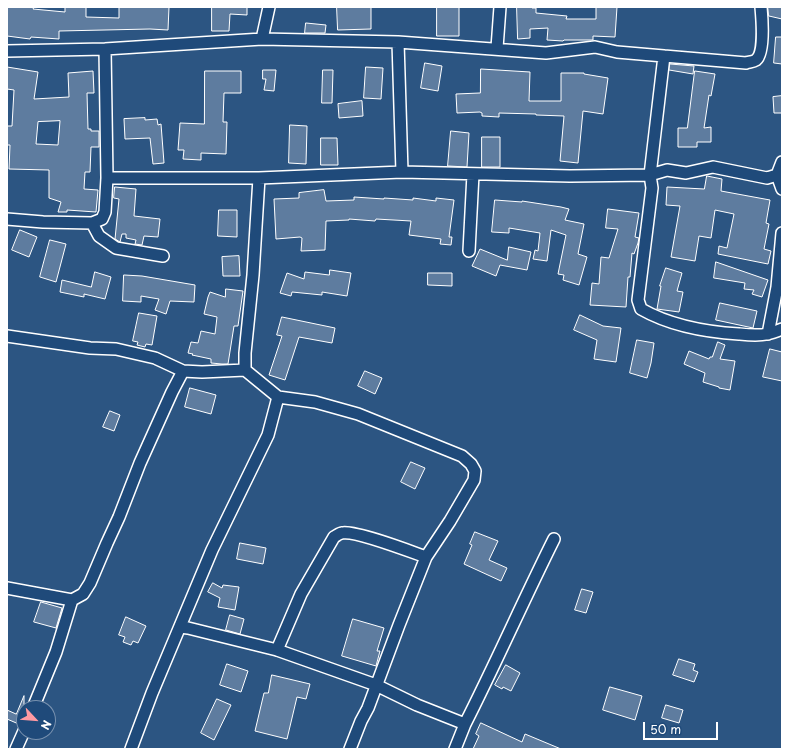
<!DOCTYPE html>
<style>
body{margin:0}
#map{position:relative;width:789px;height:756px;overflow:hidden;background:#2c5582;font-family:"Playpen Sans",sans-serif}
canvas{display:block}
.frame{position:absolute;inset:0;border:8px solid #fff;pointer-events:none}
.north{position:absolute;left:16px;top:700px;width:40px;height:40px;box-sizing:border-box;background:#1f4a7a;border:1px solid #7992af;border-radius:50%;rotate:116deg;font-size:11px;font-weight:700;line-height:16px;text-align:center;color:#fff}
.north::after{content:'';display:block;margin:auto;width:14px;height:18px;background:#ff9aa2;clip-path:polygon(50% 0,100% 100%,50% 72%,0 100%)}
.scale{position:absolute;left:643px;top:722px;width:75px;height:18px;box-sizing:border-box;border:2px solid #fff;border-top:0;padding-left:5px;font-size:12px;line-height:14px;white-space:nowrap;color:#fff;-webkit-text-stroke:3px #1f4a7a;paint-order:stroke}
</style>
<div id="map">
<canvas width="789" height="756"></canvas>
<div class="frame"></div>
<div class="north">N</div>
<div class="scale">50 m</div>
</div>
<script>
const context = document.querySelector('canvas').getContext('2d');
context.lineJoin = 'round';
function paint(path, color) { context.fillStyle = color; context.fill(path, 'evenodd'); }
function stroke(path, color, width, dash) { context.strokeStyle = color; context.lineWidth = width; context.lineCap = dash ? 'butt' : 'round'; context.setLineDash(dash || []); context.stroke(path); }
const building = new Path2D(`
 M7 7H34L33 9 65 12V7H86V17L119 18V7H169L168 30 150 29 59 31V39L31 37 30 39 7 36Z
 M212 7H247V15L230 14 229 31H212Z
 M337 7H371V29L338 30Z
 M437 7H459V36H437Z
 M517 7H532V8H536V13L567 16 566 19H596V7H617L615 37 593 36V40H564L563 41 547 40 548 28 530 29V38L518 39Z
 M768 7H782V19L769 16Z
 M306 23 326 25 325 33H305Z
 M776 37H782V64L774 63Z
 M425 63 442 66 438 91 421 88Z
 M670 64 694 66 693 74 669 70Z
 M7 67 38 72 34 99 69 97 68 73 93 71 94 93H87L88 129H91V131H99V147H91L90 172H85L84 189 98 190 96 212 67 210V212H58L61 202 49 198V170L9 169 10 145H7V126H12L14 90 7 89ZM60 121 58 145 36 144 38 122Z
 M366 67 383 68 381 99 364 98Z
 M481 69 530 72 529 101H561V73H584V74L608 78 603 114 583 111 578 163 560 161 564 116 536 115V114L499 113V117L482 116V113L480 112 457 113 456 94 480 93Z
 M263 70H276L274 91 264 90 266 79H263Z
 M323 70H333L332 103H322Z
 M205 71H241V93H224L223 122H227L226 154 201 153V160L183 159 184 150H178L180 123 204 124Z
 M695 71 715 74 711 96 709 95 704 128 711 127V142H697V147H678V128H687Z
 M782 96V113H774L773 97Z
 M362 101 363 116 339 118 338 104Z
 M145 118V120L157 119 158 125 161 124 164 163 153 164 150 138 125 139 124 119Z
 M290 125 307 126 306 164 289 163Z
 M451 131 469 133 467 167 448 166Z
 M482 137H500V167H482Z
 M321 138H337L338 165H321Z
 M707 176 722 179 721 191 770 200 766 223 769 224 764 249 771 251 768 264 718 254 719 246 727 248 734 214 715 210 711 238 699 236 695 261 671 257 680 206 666 205 667 187 704 189Z
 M115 187 136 189 134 216 160 219 158 237 144 236 142 245 135 244 136 240 126 238V234H122L120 242 115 239 119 199 114 198Z
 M324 190 326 201 354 200V197L384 199V198L413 200V198L436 201V198L454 200 449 237H452L451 245 440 244 441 239 409 235 411 221 376 219 375 221 349 219V220L326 221 325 250 301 251 302 238 300 237 276 239 274 199 299 198V193Z
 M495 200 522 202V201L561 207 569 209 565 220 584 224 578 254 587 257 579 285 563 280 564 275 558 274 566 235 551 230 547 261 533 259 535 250 538 251 540 233 509 228V233L492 232Z
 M608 209 639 213 635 237 639 238 638 243 634 254 632 253 630 277H628L626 307 590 305 592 283 599 284 601 257 609 258 618 229 606 228Z
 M219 210H237V237L218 236Z
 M20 230 37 237 29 257 12 250Z
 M50 240 66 244 56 282 40 277Z
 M509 247 531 252 527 270 500 265 496 276 472 266 480 249 507 260Z
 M239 256 240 276H223L222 257Z
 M716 262 768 280 762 297 752 294 754 290 744 289 745 283 714 278Z
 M666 268 682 273 677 291 683 292 679 312 657 309 661 286H660Z
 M330 270 351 273 347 296 322 292V295L292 292 291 296 280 293 287 273 304 279 305 272 329 275Z
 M95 272 111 277 105 299 84 294V297L60 292 62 280 91 287Z
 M428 273H452V286L428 285Z
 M124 275 142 276 195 285 194 302 170 301 166 314 155 310 159 299 141 296V302L123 301Z
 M226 289 243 291 238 326H234L228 364H222L211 363V359L192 355 193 354 188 353 191 342 198 343 201 331 215 334 217 317 204 314 208 297 210 292 225 297Z
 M720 303 757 311 753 328 716 320Z
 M139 313 157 316 152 345 146 344 145 347 137 345 138 342 133 341Z
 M580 315 603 326 621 328 616 362 594 359 597 340 574 330Z
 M282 317 335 328 332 343 299 337 285 380 269 375 282 336 277 335Z
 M637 340 654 343 651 363 647 378 630 373Z
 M718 342 725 345 720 359 735 361 730 390 719 388V387L703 382 705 373 684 364 689 351 709 359 710 357H712Z
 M770 349 782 352V381L763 377Z
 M365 371 382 378 375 394 358 386Z
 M190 388 216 395 211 414 185 407Z
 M110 411 120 415 114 431 103 427Z
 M411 462 425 468 415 489 401 482Z
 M475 532 498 541 489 560 507 568 501 581 464 564 472 545 470 544Z
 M240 543 266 548 263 564 237 559Z
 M213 583 222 588 223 585 239 587 235 610 218 607 220 598 208 592Z
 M582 589 593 592 586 613 575 610Z
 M41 602 62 608 56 628 34 622Z
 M230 615 244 619 240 634 226 630Z
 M126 617 146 626 138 643 133 641 131 645 123 642 125 637 119 635Z
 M353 619 384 628 377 651H380L376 666 342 656Z
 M679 659 695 664 693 670 698 672 694 682 673 675Z
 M227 664 248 671 241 692 220 685Z
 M506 665 520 673 511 691 503 687 502 689 495 685Z
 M272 675 310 684 306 699 297 697 287 739 255 731 264 693H268Z
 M610 687 642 696 635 720 603 710Z
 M24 696V717L21 725 7 719V710L16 714Z
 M217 699 231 705 214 740 201 733Z
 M666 705 683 710 679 723 662 718Z
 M481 723 522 742 525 734 561 749H473L479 736 476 734Z`);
paint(building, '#5e7c9f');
stroke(building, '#fff', 1);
const minor = new Path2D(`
 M262 39 269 7
 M398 42 402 172
 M497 48 500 7
 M7 51 105 49 262 39 398 42 546 53 595 47 617 52 746 63C749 62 753 62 756 60 765 53 762 18 761 7
 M664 56 650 175 652 188 638 300 641 309C671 326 705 332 739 334 749 335 758 336 767 334 772 333 777 331 782 329
 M777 175 782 189
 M107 178H259L402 172 570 176 650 175 667 170 686 173 713 167 767 178 777 175 782 162
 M7 219 43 222 92 223 102 219 105 212 107 178 105 49
 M92 223 99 236 116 248 163 256
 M469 251 473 174
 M768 334 777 287 782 233
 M7 336 90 348 116 349 155 358 183 371
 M245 370 278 397
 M7 588 72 600 83 594 90 583 107 543 119 517 140 463 172 392 183 371 202 372 245 370V353L253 275 259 178
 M180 627 188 628 277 650 376 685 417 705 465 724 455 749
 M277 650 301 594 334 537C336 536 340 533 342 533 355 530 412 552 426 557
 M33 708 56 652 72 600
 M465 724C496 663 523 601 554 539
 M16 749 24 731
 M131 749 152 693 212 550 268 435 278 397 315 402 358 414 462 456 471 464 475 471 474 480 450 521 426 557 399 625 368 708 361 721 350 749`);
stroke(minor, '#fff', 14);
stroke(minor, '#1f4a7a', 11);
</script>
